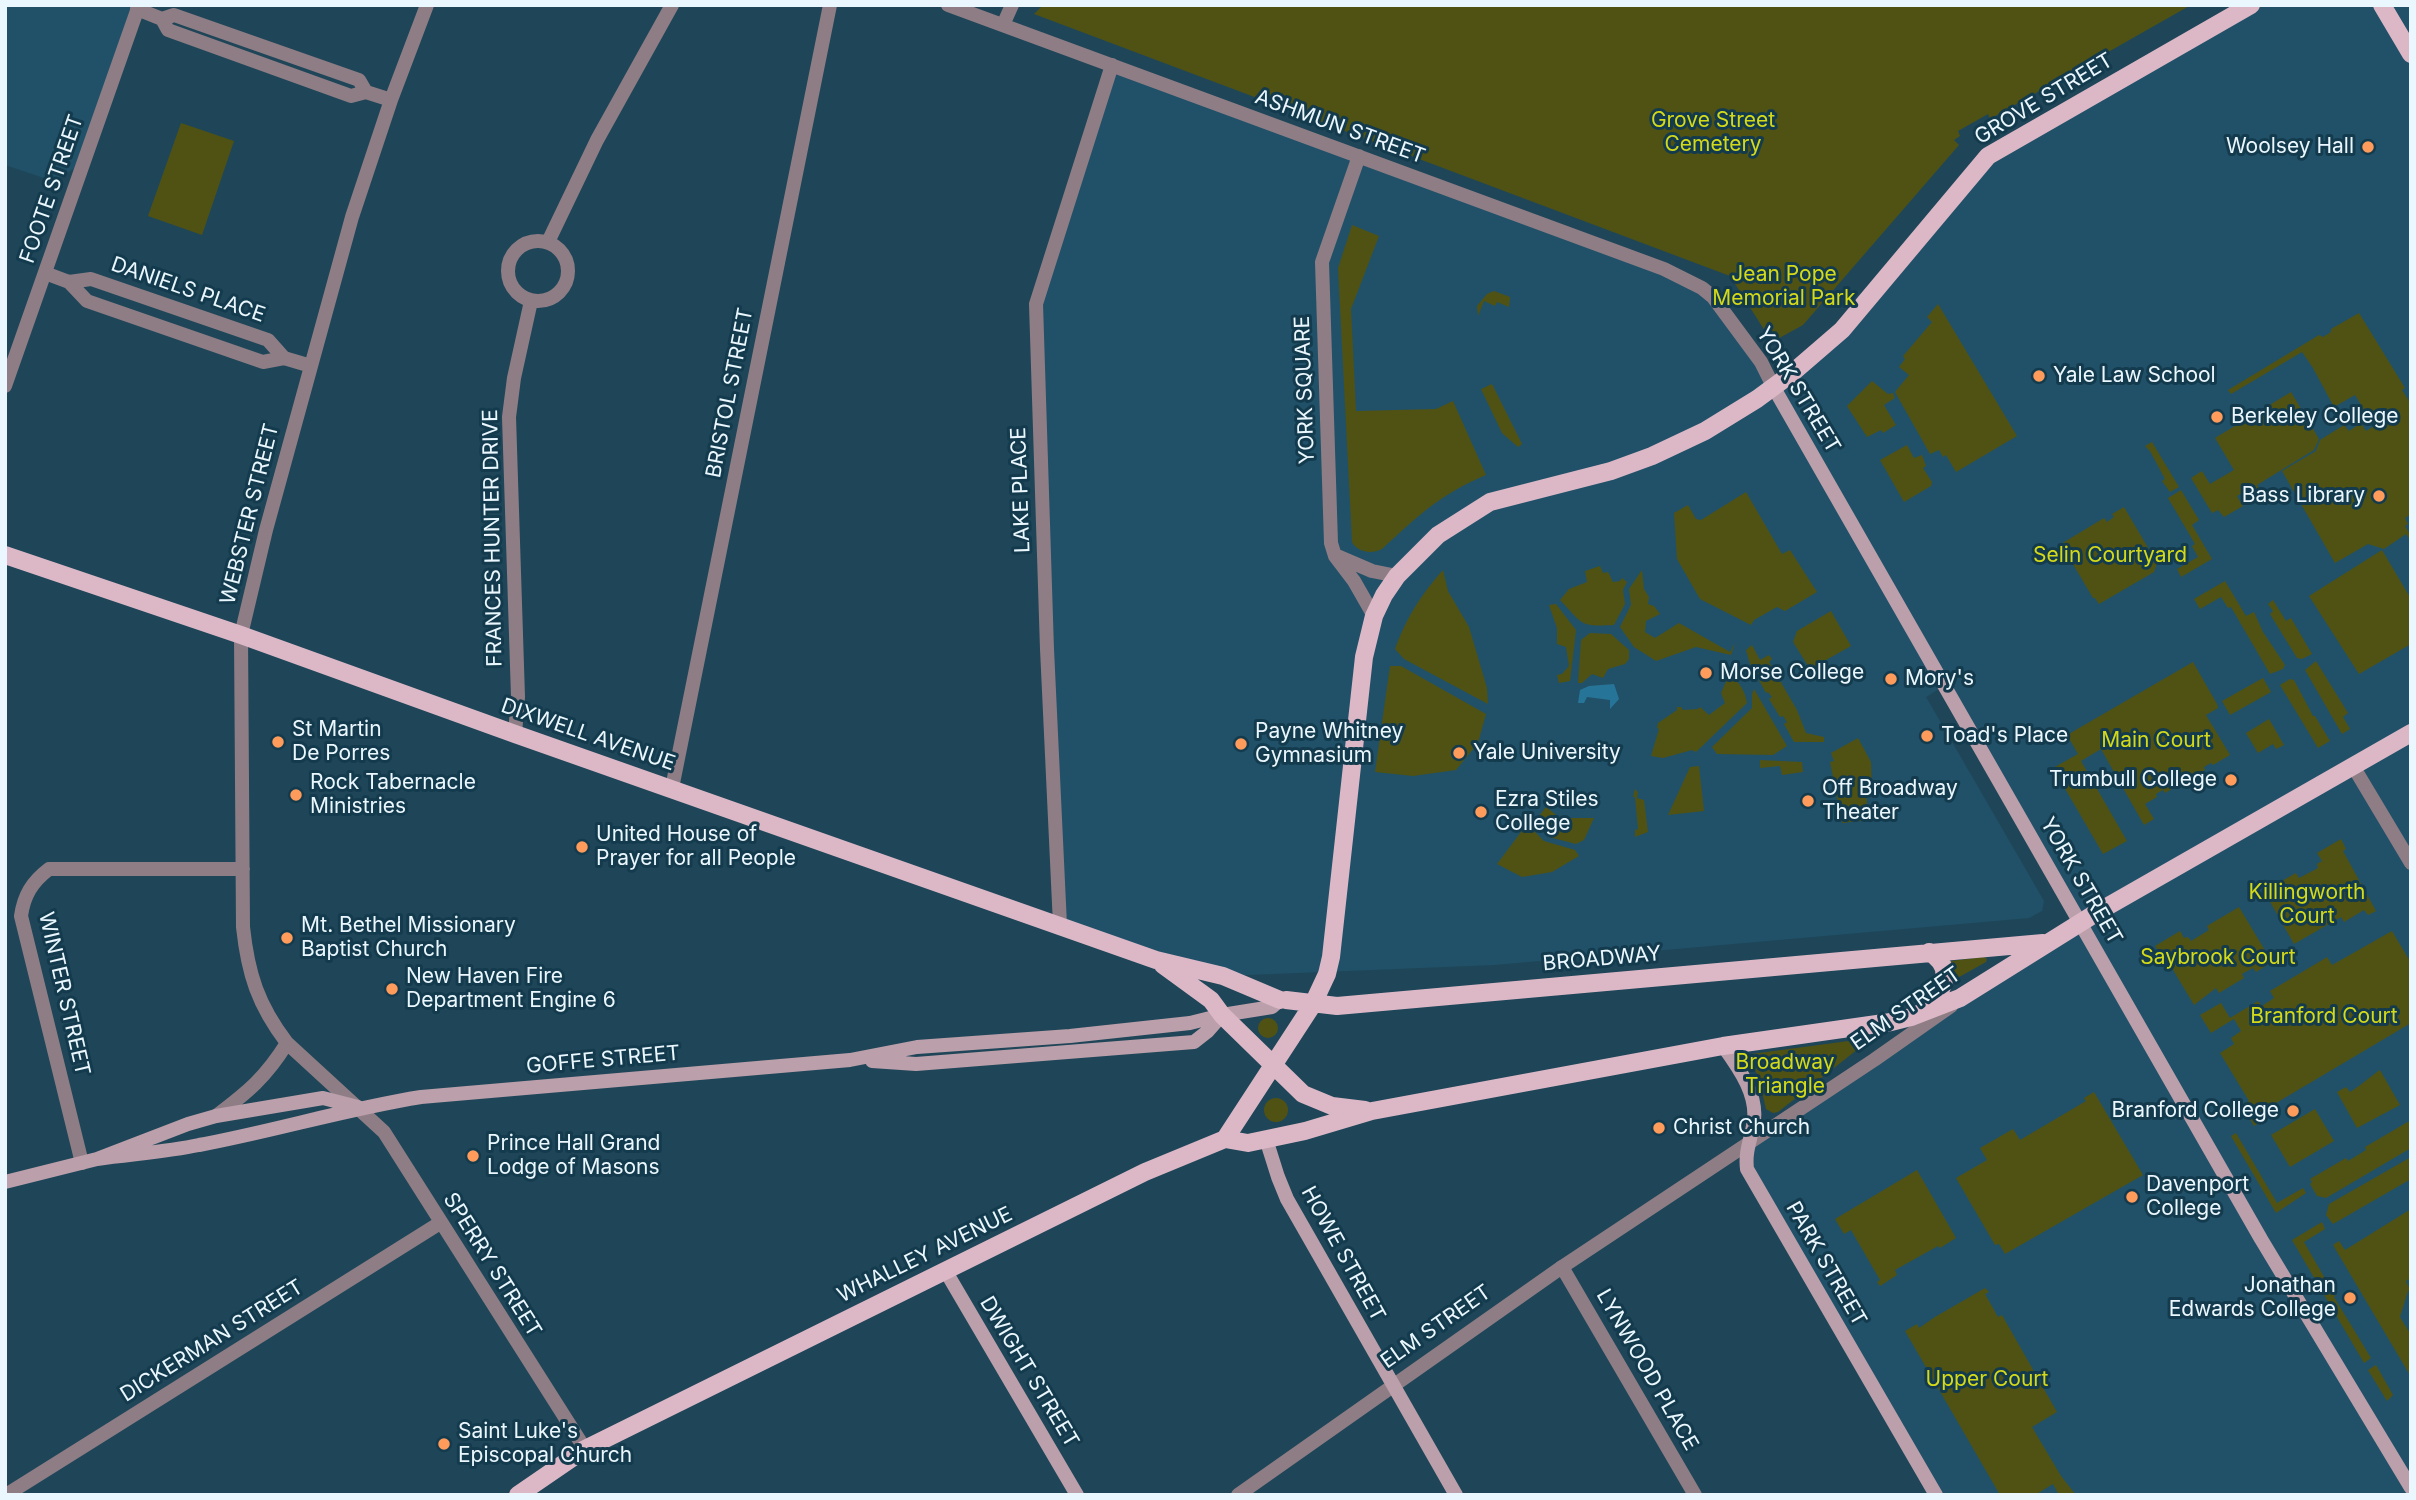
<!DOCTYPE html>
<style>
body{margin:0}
#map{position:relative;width:2416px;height:1500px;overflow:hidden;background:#1f4658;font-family:Inter,sans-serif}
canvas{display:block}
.frame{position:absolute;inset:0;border:7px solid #ebf7fe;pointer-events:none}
</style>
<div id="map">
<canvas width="2416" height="1500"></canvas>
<div class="frame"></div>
</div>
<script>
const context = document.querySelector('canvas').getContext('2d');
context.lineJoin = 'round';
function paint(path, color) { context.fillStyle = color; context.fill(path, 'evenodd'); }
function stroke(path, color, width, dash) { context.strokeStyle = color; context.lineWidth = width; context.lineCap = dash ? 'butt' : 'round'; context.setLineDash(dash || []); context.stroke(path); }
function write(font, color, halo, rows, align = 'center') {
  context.font = font + ' Inter,sans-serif'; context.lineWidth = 6; context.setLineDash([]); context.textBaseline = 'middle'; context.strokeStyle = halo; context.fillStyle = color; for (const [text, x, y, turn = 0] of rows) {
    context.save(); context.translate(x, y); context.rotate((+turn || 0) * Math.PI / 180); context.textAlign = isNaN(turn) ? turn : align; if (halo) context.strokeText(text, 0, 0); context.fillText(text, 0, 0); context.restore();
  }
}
paint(new Path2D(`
 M5 5H139L82 164 53 181 5 165Z
 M2251 5H2411V1495H1936L1754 1183 1747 1143 2080 923 1944 686 1926 697 2044 901 2042 911 2029 918 1494 965 1223 976 1060 925 1036 304 1112 65 1702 288 1774 387 1791 374 1988 156Z`), '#215168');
paint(new Path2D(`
 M1043 5H2191L1990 119 1988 114 1958 131 1960 136 1954 140 1959 145 1803 325 1772 342 1730 276 1034 14Z
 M181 123 234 141 202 235 148 216Z
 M1352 225 1379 236 1351 309 1356 411 1436 409 1453 401 1486 475C1439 495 1419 515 1382 549 1372 554 1358 553 1352 542L1338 268Z
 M1494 291 1510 297 1509 307 1497 302 1495 306 1484 301 1478 316 1477 306 1487 294Z
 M1938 304 2017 436 1956 472 1946 455 1943 457 1939 450 1930 454 1895 392 1909 375 1899 367 1905 359 1903 356 1932 322 1927 317Z
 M2359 313 2405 388 2402 390 2411 404V514L2405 518 2408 524 2405 526 2411 536V541L2406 534 2384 549 2368 544 2335 563 2282 471 2316 451 2320 440 2344 425 2349 431 2361 423 2366 431 2374 426 2355 395 2334 407 2313 368 2302 352 2231 394 2228 390 2319 335 2323 337 2331 332V329Z
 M1872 381 1888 394 1893 393 1895 398 1884 405 1896 425 1883 433 1881 430 1867 437 1847 406Z
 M1492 384 1522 444 1518 447 1502 433 1481 389Z
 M2291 392 2319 439 2314 450 2257 485 2262 494 2254 500 2248 490 2237 496 2243 506 2224 517 2218 510 2212 513 2191 478 2202 471 2210 484 2234 470 2215 438Z
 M2152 442 2179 487 2170 492 2162 481 2165 479 2150 451 2145 446Z
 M1907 445 1914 458 1922 455 1926 466 1923 468 1932 482 1931 486 1904 502 1880 460Z
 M2181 490 2199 520 2192 525 2212 559 2181 577 2177 569 2198 557 2192 546 2195 544 2168 498Z
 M1746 492 1782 554 1790 550 1817 592 1785 611 1777 607 1754 620 1751 625 1700 599 1677 559 1674 513 1688 505 1696 519 1701 520Z
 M2124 507 2157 563 2154 572 2099 604 2095 598H2093L2061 544 2104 518 2107 522 2114 517 2112 514Z
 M2382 550 2411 599V644L2359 674 2309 596Z
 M1600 566 1603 573 1608 572 1613 582 1620 581 1622 578 1627 582 1623 590 1625 604 1614 625C1579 627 1583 624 1560 600L1569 589 1587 582 1585 571Z
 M1443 570 1448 591 1469 627 1487 688 1488 704 1404 659 1395 649C1407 617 1420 596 1443 570Z
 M1642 570 1644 589 1649 597 1648 604 1654 606 1660 614 1646 621 1645 632 1655 638 1679 623 1730 652 1735 643 1731 655 1696 647 1656 661 1634 647 1620 627 1631 605 1629 589Z
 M2225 581 2246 616 2254 612 2263 632 2285 665 2283 669 2270 674 2231 607 2228 608 2221 597 2200 609 2194 599Z
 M2273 600 2286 621 2291 618 2312 654 2302 659 2297 658 2270 614 2273 611 2268 604Z
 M1556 604 1576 630 1570 681 1559 683 1557 675 1562 674 1569 666 1566 647 1557 644V628L1549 605Z
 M1831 611 1851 646 1810 669 1793 642 1797 631Z
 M1590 633 1611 634 1629 650V659L1625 664 1608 669 1603 678 1592 674 1582 683H1578L1581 640Z
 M1752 645 1760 660 1769 655 1772 659 1769 662 1797 710 1806 733 1824 737V742H1794L1784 724 1787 722 1783 716 1780 717 1769 699 1772 697 1768 692 1766 693 1759 680 1761 678 1750 664 1746 650Z
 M2316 661 2348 713 2343 717 2350 729 2342 734 2305 670Z
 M2193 662 2217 704 2218 708 2206 715 2230 755 2213 765 2211 763 2204 767 2205 770 2165 793 2163 790 2156 794 2157 797 2145 804 2154 819 2144 825 2101 749 2081 761 2127 841 2103 854 2053 768 2078 754 2067 735Z
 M1390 666H1401L1486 714 1478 743 1456 770 1413 776 1375 772Z
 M1727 671C1737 680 1745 689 1747 703L1696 752 1692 750 1663 758 1651 756 1659 729 1657 728 1658 723 1677 710V707H1681L1683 710 1698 709 1700 707 1709 715 1725 703 1721 693 1728 677 1724 672Z
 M2263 678 2271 692 2230 715 2222 701Z
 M2290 679 2294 680 2313 716H2315L2330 741 2318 748 2280 685Z
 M1754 689 1787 746 1773 755 1717 754 1712 747 1752 708V694Z
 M2269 719 2284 745 2276 749 2273 744 2258 753 2246 733Z
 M1858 738 1871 762 1872 787 1866 794 1869 820 1842 823 1830 762 1834 761 1831 753Z
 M1760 760 1802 762 1803 772 1782 775 1780 766 1760 768Z
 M1699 766 1704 811 1668 815 1690 767Z
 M1635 789 1638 792 1637 798 1644 800 1648 832 1635 837V830L1638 829 1635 797H1633Z
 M1546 807 1560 818 1559 823 1566 827 1570 818H1594L1584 840 1576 844 1549 837 1536 820Z
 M1527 824 1544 841 1575 850 1579 856 1552 872 1522 877 1497 864Z
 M2341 839 2346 849 2343 851 2376 911 2368 915 2364 910 2344 922 2341 917 2294 944 2264 891 2296 873 2299 878 2318 868 2317 864 2322 861 2317 853Z
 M2239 907 2272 962 2256 972 2253 968 2242 974 2244 978 2219 993 2216 988 2194 1005 2163 953 2160 954 2155 946 2180 931 2184 938 2188 937 2191 941 2209 930 2207 926Z
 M2392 931 2411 963V1023L2271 1106 2275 1113 2254 1126 2242 1105 2249 1101 2220 1053 2234 1044 2231 1038 2241 1031 2234 1019 2211 1033 2200 1015 2221 1003 2230 1018 2258 1001 2262 1006 2274 998 2270 991 2324 959 2327 957 2332 965Z
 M1984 957 1987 959 1986 962 1952 981 1951 961Z
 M1258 1028a10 10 0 1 1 20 0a10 10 0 1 1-20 0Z
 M1856 1040 1858 1049 1778 1112 1773 1113 1766 1109 1758 1075 1744 1055Z
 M2380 1070 2400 1105 2357 1128 2337 1092 2346 1087 2350 1092C2362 1085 2369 1077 2380 1070Z
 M2094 1092 2143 1175 2005 1254 1999 1244 1995 1245 1956 1178 1987 1160 1980 1148 2013 1129 2020 1140 2086 1101 2084 1098Z
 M1264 1110a12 12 0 1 1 24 0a12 12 0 1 1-24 0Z
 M2315 1109 2334 1141 2290 1167 2271 1135Z
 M2411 1120V1148L2326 1198 2317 1196 2310 1184 2312 1182 2310 1179 2346 1158 2348 1161 2366 1150 2365 1147Z
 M2236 1133 2277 1203 2303 1188 2306 1193 2276 1213 2231 1136Z
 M2411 1157V1179L2333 1224 2326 1215 2329 1204Z
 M1917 1170 1956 1238 1940 1248 1938 1246 1895 1270 1897 1275 1880 1286 1877 1282 1880 1280 1851 1230 1844 1234 1835 1219Z
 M2411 1209V1278L2406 1281 2411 1292 2408 1291 2400 1317 2411 1335 2409 1352 2411 1377 2333 1245 2339 1241 2345 1250Z
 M2322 1222 2325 1229 2304 1242 2335 1296 2334 1297 2371 1358 2364 1363 2292 1240Z
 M1985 1288 1989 1292 1985 1294 1998 1317 2002 1315 2057 1412 2032 1427 2061 1476 2076 1495H2059L2053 1484 2035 1495H2000L1905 1331 1917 1324 1919 1328 1935 1317Z
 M2376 1365 2393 1395 2387 1401 2368 1370Z`), '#505214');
paint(new Path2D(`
 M1614 684 1619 699 1610 709V700L1587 697 1584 703H1578L1580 690 1589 686Z`), '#267598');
stroke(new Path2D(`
 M427 5 391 100 352 217 266 530 241 635 243 927C248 974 258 1005 287 1043L384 1132 585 1449
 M948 5 1664 269 1702 288 1713 297 1761 362 1774 388
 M137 9 162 19 174 15 359 80 366 92
 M162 19 168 30 351 96 366 92 391 100
 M1003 25 1012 5
 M1359 156 1322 262 1331 543 1335 556 1354 581 1374 616
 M508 271a30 30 0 1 1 60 0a30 30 0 1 1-60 0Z
 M548 242 597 140 672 5
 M45 273 69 282 87 301 263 362 284 358 311 366
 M69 282 91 279 268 340 284 358
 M5 386 139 5
 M1337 556 1372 571 1397 576
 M515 734 518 697 509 417 514 378 531 301
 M2353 766 2411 863
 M672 788 830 5
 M1060 925 1047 649 1036 304 1112 65
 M216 1116C248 1092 266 1077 287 1043
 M82 1163 21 916C24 895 32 882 49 869H243
 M1562 1267 1695 1495
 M6 1495 440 1223`), '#8f7d85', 14);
stroke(new Path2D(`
 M1238 1495 1562 1267 1874 1060 1951 1006`), '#8f7d85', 14);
stroke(new Path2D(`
 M1774 388 2261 1239 2411 1488
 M1723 1046C1739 1068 1760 1097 1753 1126 1750 1142 1745 1152 1747 1169L1936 1495
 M872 1061 916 1064 1194 1042 1208 1031 1222 1015
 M1266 1139 1278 1177 1287 1199 1456 1495
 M97 1159C131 1154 166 1152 199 1145 274 1131 346 1109 421 1097L850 1060 917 1047 1070 1036 1190 1023 1222 1015 1272 1007 1280 1000H1286
 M5 1182 97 1159 188 1124 216 1116 323 1098 358 1107
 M945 1270 1077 1495`), '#bb9faa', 14);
stroke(new Path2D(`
 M2382 5 2411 54
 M5 555 241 635 515 734 1156 960 1223 976 1280 1000
 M1929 952C1956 968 1942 988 1931 1009
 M1163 965 1211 1000 1222 1015 1303 1094 1332 1106 1365 1110
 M1286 1000 1337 1006 2043 943
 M1225 1139 1313 1004 1327 974 1331 957 1364 657 1374 616 1384 595 1397 576 1438 535 1490 502 1611 471 1652 456 1705 431 1757 399 1791 374 1842 330 1988 156 2251 5
 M518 1495 585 1449 1145 1172 1225 1139 1248 1143 1305 1131 1372 1111 1723 1046 1891 1022 1911 1017 1960 998 2096 913 2411 733`), '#dcb8c7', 18);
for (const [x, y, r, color] of [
 [2368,147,7,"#ff9b5b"],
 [2039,376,7,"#ff9b5b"],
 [2217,417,7,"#ff9b5b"],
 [2379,496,7,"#ff9b5b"],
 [1706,673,7,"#ff9b5b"],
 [1891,679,7,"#ff9b5b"],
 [1927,736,7,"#ff9b5b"],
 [278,742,7,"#ff9b5b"],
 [1241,744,7,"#ff9b5b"],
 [1459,753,7,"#ff9b5b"],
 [2231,780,7,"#ff9b5b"],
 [296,795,7,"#ff9b5b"],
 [1808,801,7,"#ff9b5b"],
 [1481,812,7,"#ff9b5b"],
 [582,847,7,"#ff9b5b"],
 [287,938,7,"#ff9b5b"],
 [392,989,7,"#ff9b5b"],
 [2293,1111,7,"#ff9b5b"],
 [1659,1128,7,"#ff9b5b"],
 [473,1156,7,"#ff9b5b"],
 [2132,1197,7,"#ff9b5b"],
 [2350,1298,7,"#ff9b5b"],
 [444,1444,7,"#ff9b5b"]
]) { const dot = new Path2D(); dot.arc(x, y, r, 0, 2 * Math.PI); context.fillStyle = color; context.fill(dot); stroke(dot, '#133b4d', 2.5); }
write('21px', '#ebf7fe', '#133b4d', [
 ["GROVE STREET",2044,99,-31],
 ["ASHMUN STREET",1340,127,20],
 ["FOOTE STREET",52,189,-71],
 ["DANIELS PLACE",188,290,19],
 ["YORK SQUARE",1305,390,-92],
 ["YORK STREET",1798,390,59],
 ["BRISTOL STREET",730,393,-79],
 ["LAKE PLACE",1021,490,-92],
 ["WEBSTER STREET",250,514,-76],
 ["FRANCES HUNTER DRIVE",493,538,-91],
 ["DIXWELL AVENUE",588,735,19],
 ["YORK STREET",2081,881,60],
 ["BROADWAY",1602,959,-5],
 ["WINTER STREET",64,994,77],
 ["ELM STREET",1906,1009,-35],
 ["GOFFE STREET",603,1060,-5],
 ["HOWE STREET",1343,1254,61],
 ["WHALLEY AVENUE",925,1255,-26],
 ["PARK STREET",1826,1264,60],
 ["SPERRY STREET",492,1265,58],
 ["ELM STREET",1436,1327,-35],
 ["DICKERMAN STREET",212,1341,-32],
 ["LYNWOOD PLACE",1647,1370,60],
 ["DWIGHT STREET",1029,1372,59]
]);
write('21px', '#d4d918', '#133b4d', [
 ["Grove Street",1713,121],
 ["Cemetery",1713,145],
 ["Jean Pope",1784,275],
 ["Memorial Park",1784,299],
 ["Selin Courtyard",2110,556],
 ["Main Court",2156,741],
 ["Killingworth",2307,893],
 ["Court",2307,917],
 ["Saybrook Court",2218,958],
 ["Branford Court",2324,1017],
 ["Broadway",1785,1063],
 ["Triangle",1785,1087],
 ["Upper Court",1987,1380]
]);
write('21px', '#ebf7fe', '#133b4d', [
 ["Woolsey Hall",2354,147,"right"],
 ["Yale Law School",2053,376],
 ["Berkeley College",2231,417],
 ["Bass Library",2365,496,"right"],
 ["Morse College",1720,673],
 ["Mory's",1905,679],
 ["St Martin",292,730],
 ["De Porres",292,754],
 ["Payne Whitney",1255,732],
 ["Gymnasium",1255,756],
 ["Toad's Place",1941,736],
 ["Yale University",1473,753],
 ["Trumbull College",2217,780,"right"],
 ["Rock Tabernacle",310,783],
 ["Ministries",310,807],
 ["Off Broadway",1822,789],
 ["Theater",1822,813],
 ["Ezra Stiles",1495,800],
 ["College",1495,824],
 ["United House of",596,835],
 ["Prayer for all People",596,859],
 ["Mt. Bethel Missionary",301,926],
 ["Baptist Church",301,950],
 ["New Haven Fire",406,977],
 ["Department Engine 6",406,1001],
 ["Branford College",2279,1111,"right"],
 ["Christ Church",1673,1128],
 ["Prince Hall Grand",487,1144],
 ["Lodge of Masons",487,1168],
 ["Davenport",2146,1185],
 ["College",2146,1209],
 ["Jonathan",2336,1286,"right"],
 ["Edwards College",2336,1310,"right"],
 ["Saint Luke's",458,1432],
 ["Episcopal Church",458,1456]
], 'left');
</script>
